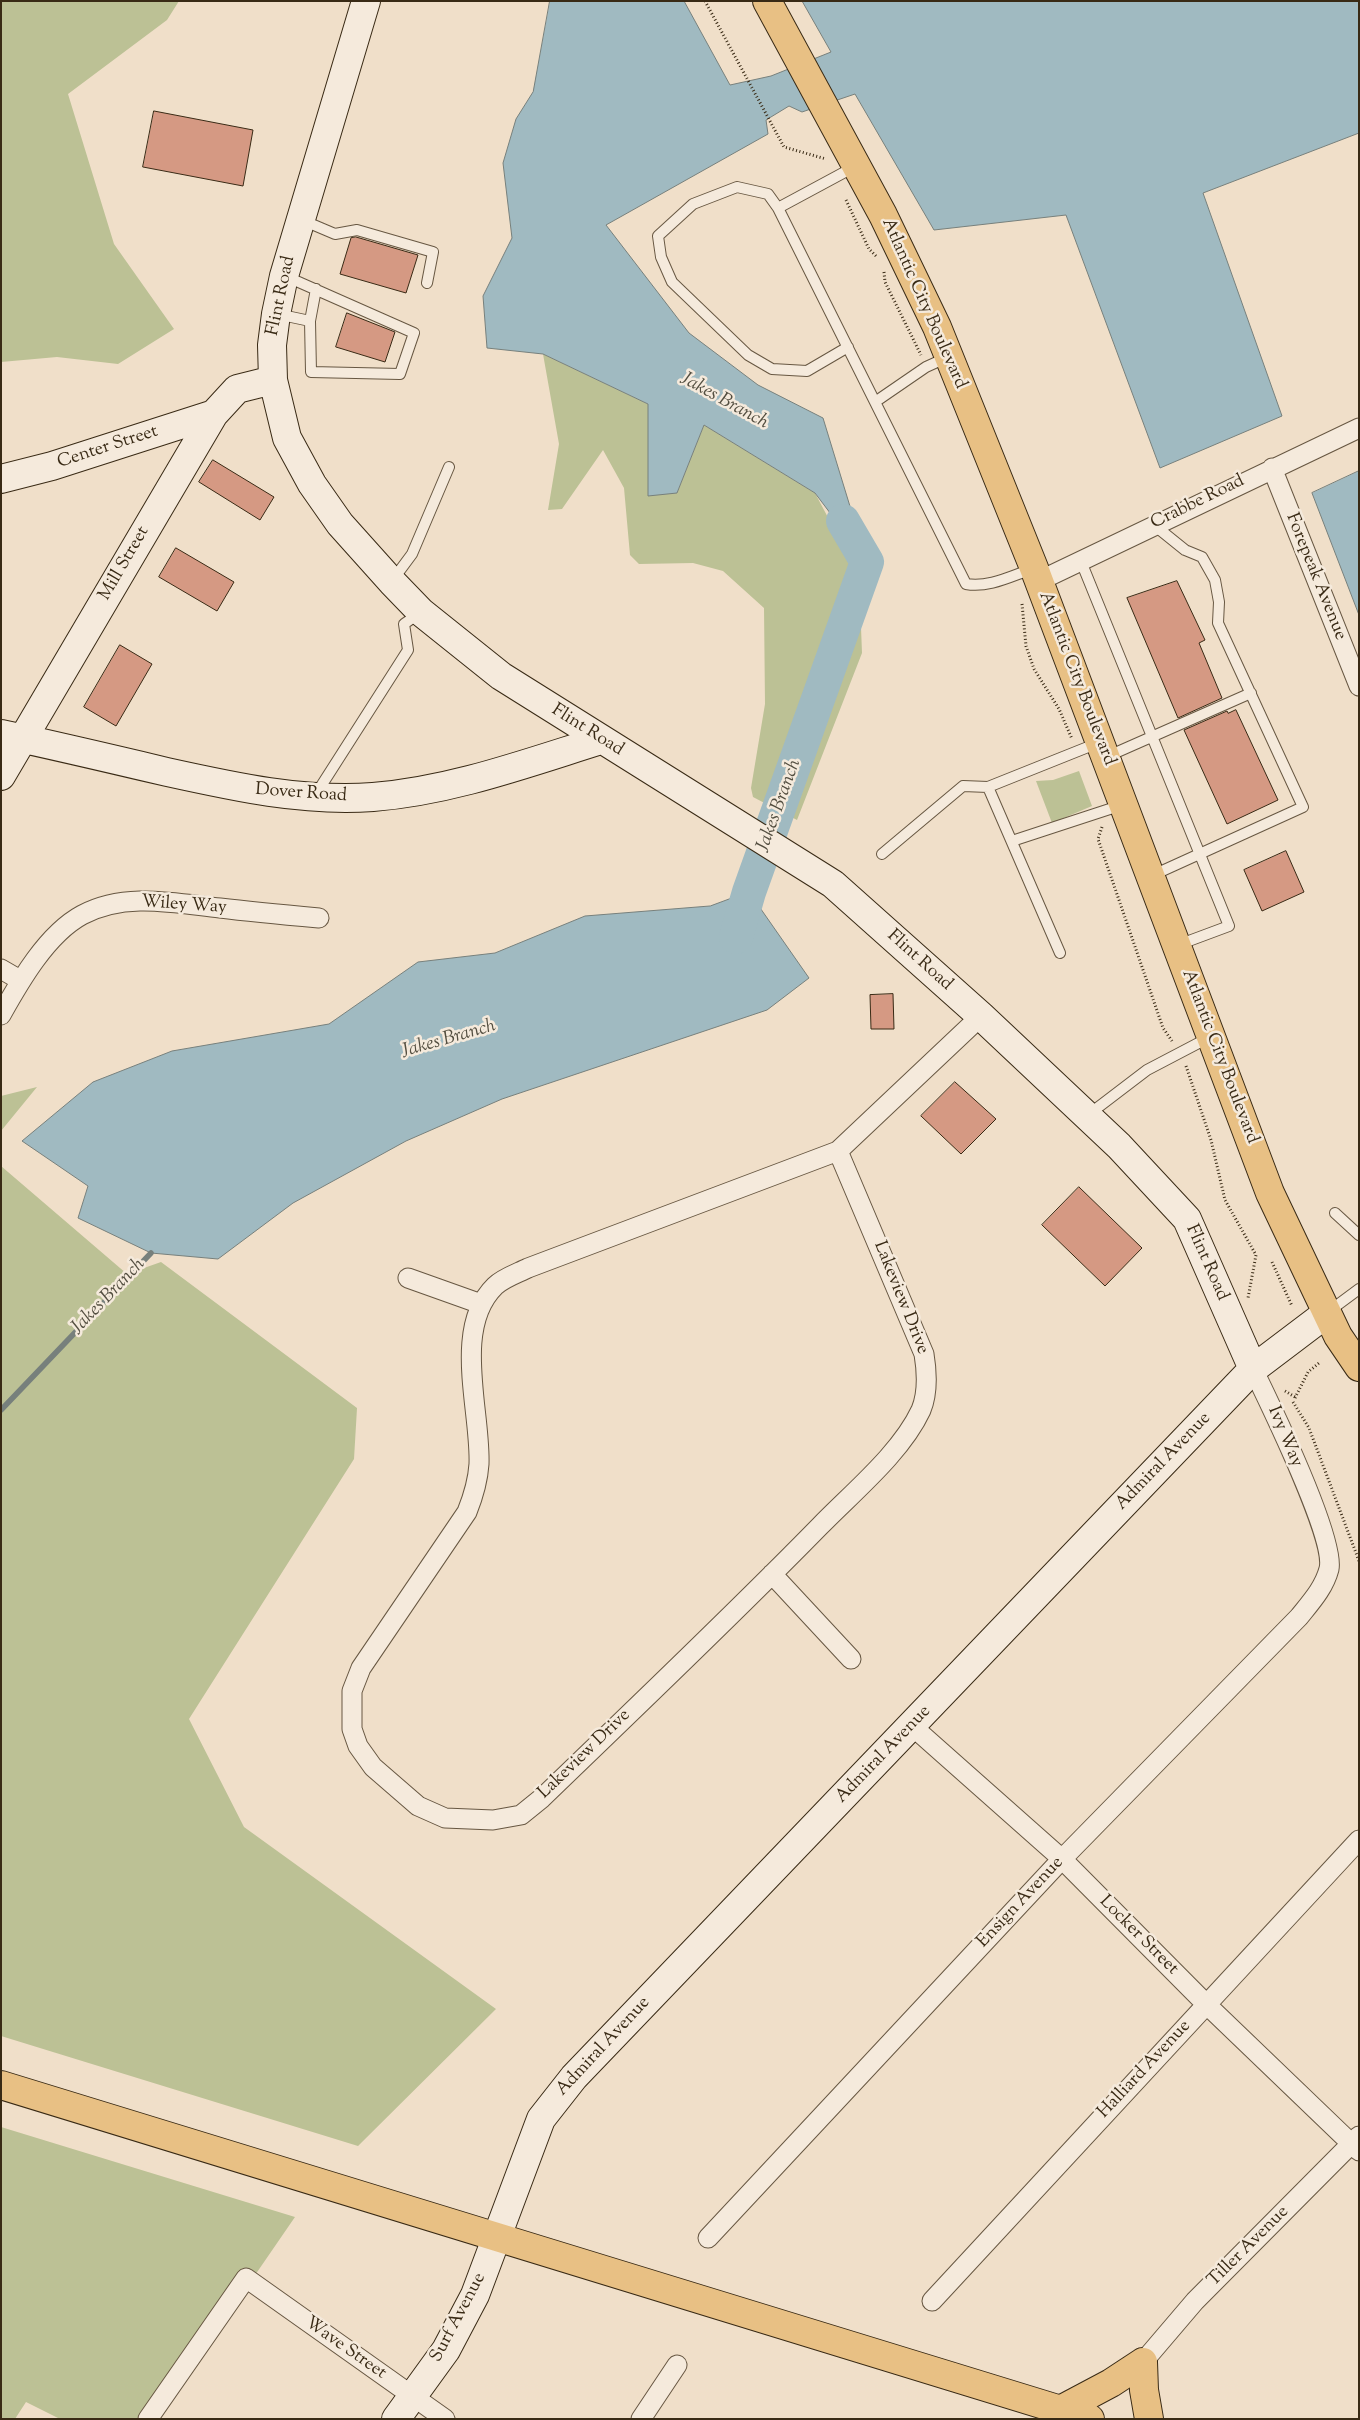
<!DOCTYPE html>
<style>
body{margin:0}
#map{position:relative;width:1360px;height:2420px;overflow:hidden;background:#f0dfc9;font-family:"Sorts Mill Goudy",serif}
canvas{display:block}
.frame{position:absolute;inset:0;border:2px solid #392a15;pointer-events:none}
</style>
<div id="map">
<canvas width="1360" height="2420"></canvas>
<div class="frame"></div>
</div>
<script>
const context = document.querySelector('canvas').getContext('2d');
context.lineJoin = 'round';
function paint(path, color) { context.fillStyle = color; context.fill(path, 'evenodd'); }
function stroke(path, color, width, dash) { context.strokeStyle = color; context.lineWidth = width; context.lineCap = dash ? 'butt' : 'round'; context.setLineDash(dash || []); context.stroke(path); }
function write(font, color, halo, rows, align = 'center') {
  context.font = font + ' "Sorts Mill Goudy",serif'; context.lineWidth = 5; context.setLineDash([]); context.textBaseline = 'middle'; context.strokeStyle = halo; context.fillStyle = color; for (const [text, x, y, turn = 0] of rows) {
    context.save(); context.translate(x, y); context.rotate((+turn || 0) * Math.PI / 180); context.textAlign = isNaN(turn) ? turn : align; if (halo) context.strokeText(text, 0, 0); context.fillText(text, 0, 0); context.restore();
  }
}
paint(new Path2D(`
 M1 1H179L167 20 68 94 114 244 174 329 118 364 57 357 1 362Z
 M543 354 648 404 677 493 704 425 815 493 859 576 862 653 797 820 753 797 751 788 765 704 764 608 723 571 693 563 639 564 630 555 624 488 603 450 562 509 548 510 559 444Z
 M1079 771 1092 806 1052 823 1036 781 1053 780Z
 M37 1087 1 1131V1096Z
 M1 1166 127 1274 161 1262 357 1408 354 1459 189 1719 244 1827 496 2009 358 2146 1 2036Z
 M1 2127 295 2217 156 2419H60L26 2402 15 2419H1Z`), '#bcc195');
const water = new Path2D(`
 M550 1H684L730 85 771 76 831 52 802 1H1359V133L1203 193 1282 416 1160 468 1066 215 934 230 855 94 802 112 789 106 766 120 768 134 606 225 689 333 758 385 823 418 867 562 815 493 704 425 677 493 648 496V404L543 354 487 348 483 296 512 238 503 163 516 119 533 92Z
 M1359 471V615L1312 493Z
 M749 892 809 978 767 1010 502 1099 406 1141 293 1203 218 1259 151 1253 78 1218 88 1186 22 1141 93 1082 172 1051 329 1024 418 962 495 953 585 916 710 906Z`);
paint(water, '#a0bac1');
stroke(water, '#77807c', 1);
stroke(new Path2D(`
 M1 1410 151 1253`), '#77807c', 5.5);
stroke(new Path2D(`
 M736 937 749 892 867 562 843 521`), '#a0bac1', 34);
const building = new Path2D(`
 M154 111 253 130 243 186 143 167Z
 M356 237 418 255 406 293 340 274 351 238Z
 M347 313 395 332 385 362 336 347Z
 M213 460 274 497 260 520 199 482Z
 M176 548 234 582 217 611 159 577Z
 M1177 581 1205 640 1199 643 1222 698 1178 718 1127 598Z
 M120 645 152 664 116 726 84 707Z
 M1236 710 1278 800 1227 824 1184 730 1227 711 1228 713Z
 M1286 851 1304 892 1262 911 1244 870Z
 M893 994 894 1029H871L870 995Z
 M955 1082 996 1119 961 1154 921 1116Z
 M1079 1187 1142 1248 1105 1286 1042 1225Z`);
paint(building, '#d59983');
stroke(building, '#392a15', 1);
const lane = new Path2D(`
 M778 208 856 166
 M302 220 335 234 357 230 433 252 427 283
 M277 314 310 321 311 372 400 374 414 333 285 276
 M310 321 316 289
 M848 347 807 371 772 369 748 355 672 282 661 257 658 236 693 204 737 187 768 194 778 208 875 402
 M948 357 926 367 875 402 966 584C989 588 1011 576 1032 569
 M1080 559 1229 926 1178 945
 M392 581 412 554 449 467
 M1106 757 1251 693
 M988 787 1098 743
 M316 794 408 650 404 624 421 612
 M1012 841 1122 805
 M882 854 963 786 988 787 1060 953
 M1151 876 1303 807 1218 623 1219 602 1215 580 1202 557 1185 550 1154 525
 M1088 1115 1147 1070 1210 1037
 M1335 1213 1359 1235
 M1328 1312 1359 1289`);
const street = new Path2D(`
 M1272 468 1359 686
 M1039 581 1359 428
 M1 969 20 980
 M1 1015C20 981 47 934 82 915 125 892 174 903 220 908 253 912 286 915 319 918
 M838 1151 924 1354C927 1372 928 1393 921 1410 901 1453 853 1492 820 1526 729 1619 635 1708 542 1798L521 1815 493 1820 445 1818 418 1806 373 1767 358 1746 352 1729V1691L361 1668 467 1512C473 1497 478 1480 479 1464 481 1411 452 1328 495 1286 503 1278 518 1273 528 1268L838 1151 981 1016
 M408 1278 481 1304
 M772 1574 851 1659
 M912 1726 1062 1859 1206 2004 1359 2151
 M708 2238 1062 1859 1299 1617C1311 1602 1324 1588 1329 1569 1336 1539 1269 1402 1253 1369
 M932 2301 1359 1840
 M1143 2362 1195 2301 1359 2136
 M148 2419 246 2278 445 2419
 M641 2419 677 2365`);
const secondary = new Path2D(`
 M366 1 284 276 276 314 272 345 273 380 287 438 312 484 340 524 392 582 421 612 501 676 833 884 981 1016 1119 1146 1187 1219 1253 1369
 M1 479 52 466 214 414
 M1 734C57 746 112 759 167 772 235 787 303 802 373 797 451 791 527 763 601 740
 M1 776 214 414 237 389 273 380
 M396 2419 446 2350 475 2295 541 2119 574 2077 1253 1369 1327 1313`);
const primary = new Path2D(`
 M767 1 883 215 937 327 1034 568 1270 1193 1338 1336 1359 1367`);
const highway = new Path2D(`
 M1 2085 1090 2419
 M1143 2362 1144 2390 1149 2419
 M1062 2409 1111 2383 1143 2362`);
stroke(lane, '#675742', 12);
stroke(street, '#675742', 21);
stroke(secondary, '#392a15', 30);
stroke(primary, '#392a15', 30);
stroke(highway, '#392a15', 30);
stroke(new Path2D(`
 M705 1 784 147 826 159
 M846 200 869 249 876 256
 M884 272 885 282 921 355
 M1022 604 1026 646 1034 669 1059 709 1072 739
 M1102 827 1098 839 1163 1028 1172 1041
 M1186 1066 1211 1140 1225 1200 1256 1255 1248 1298
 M1272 1262 1292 1306
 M1285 1391 1295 1397
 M1295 1398 1308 1372 1319 1363
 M1293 1402 1309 1428 1359 1561`), '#392a15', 3, [1, 2.5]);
stroke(lane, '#f5eadc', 10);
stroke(street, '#f5eadc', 19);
stroke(secondary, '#f5eadc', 28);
stroke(primary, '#e8c084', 28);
stroke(highway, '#e8c084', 28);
write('18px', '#392a15', '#f5eadc', [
 ["Flint Road",282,296,-78],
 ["Atlantic City Boulevard",923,304,66],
 ["Center Street",108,448,-18],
 ["Crabbe Road",1198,503,-26],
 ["Mill Street",125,564,-60],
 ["Forepeak Avenue",1315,577,68],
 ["Atlantic City Boulevard",1076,679,69],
 ["Flint Road",587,731,32],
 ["Dover Road",301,794,4],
 ["Wiley Way",184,906,4],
 ["Flint Road",919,961,42],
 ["Atlantic City Boulevard",1219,1057,69],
 ["Flint Road",1206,1263,66],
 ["Lakeview Drive",900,1298,68],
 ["Ivy Way",1284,1437,67],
 ["Admiral Avenue",1164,1462,-46],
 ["Lakeview Drive",585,1755,-44],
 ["Admiral Avenue",884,1755,-46],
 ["Ensign Avenue",1021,1903,-47],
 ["Locker Street",1138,1936,45],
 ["Admiral Avenue",604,2047,-47],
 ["Halliard Avenue",1145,2070,-47],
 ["Tiller Avenue",1249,2247,-45],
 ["Surf Avenue",459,2318,-62],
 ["Wave Street",345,2349,35]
]);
write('italic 19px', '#534e40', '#f5eadc', [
 ["Jakes Branch",724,402,29],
 ["Jakes Branch",780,806,-70],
 ["Jakes Branch",449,1040,-16],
 ["Jakes Branch",109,1297,-46]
]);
</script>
